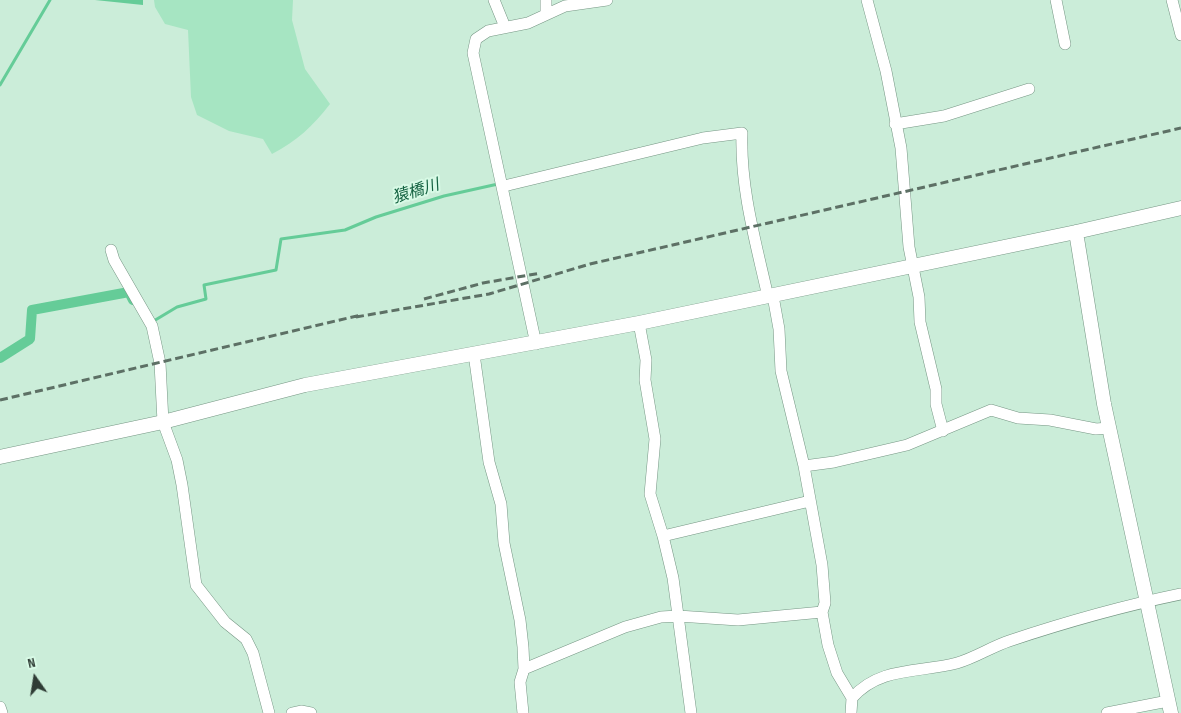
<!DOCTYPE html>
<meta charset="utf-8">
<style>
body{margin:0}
#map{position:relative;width:1181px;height:713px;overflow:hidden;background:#cbedd9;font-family:"Sofia Sans Condensed",sans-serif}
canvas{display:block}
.north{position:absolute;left:10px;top:653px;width:50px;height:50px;-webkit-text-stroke:4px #d8fae6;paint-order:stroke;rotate:347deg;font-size:14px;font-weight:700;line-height:20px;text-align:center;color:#2f3c35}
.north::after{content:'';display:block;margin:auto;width:18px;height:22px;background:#2f3c35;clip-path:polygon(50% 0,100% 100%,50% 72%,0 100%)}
</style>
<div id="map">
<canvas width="1181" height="713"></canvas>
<div class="north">N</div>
</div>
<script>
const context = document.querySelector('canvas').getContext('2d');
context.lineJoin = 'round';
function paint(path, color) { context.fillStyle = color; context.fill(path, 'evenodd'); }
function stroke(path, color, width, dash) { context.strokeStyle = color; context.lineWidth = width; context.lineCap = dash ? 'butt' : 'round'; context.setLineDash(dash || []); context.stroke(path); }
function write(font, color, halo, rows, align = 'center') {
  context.font = font + ' "Sofia Sans Condensed","Noto Sans JP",sans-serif'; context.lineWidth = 4; context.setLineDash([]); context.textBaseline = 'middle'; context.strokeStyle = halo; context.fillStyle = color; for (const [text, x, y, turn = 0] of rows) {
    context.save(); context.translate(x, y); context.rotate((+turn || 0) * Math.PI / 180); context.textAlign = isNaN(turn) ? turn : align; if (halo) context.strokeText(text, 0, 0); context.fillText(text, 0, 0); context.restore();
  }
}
paint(new Path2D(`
 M154 0H293L292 20 305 69 330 104C313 126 297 141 272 154L263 139 229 131 197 115 191 97 188 30 165 24 155 7Z`), '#a6e5c2');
paint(new Path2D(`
 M95 0H143V5Z`), '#65cc98');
stroke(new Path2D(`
 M0 85 50 0
 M152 322 177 307 206 299 204 285 276 270 281 239 345 230 376 217 444 196 498 184`), '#65cc98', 3);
stroke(new Path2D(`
 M0 358 30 339 32 310 129 292 133 300`), '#65cc98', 10);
const minor = new Path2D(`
 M494 0 505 27
 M546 0V13
 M867 0 886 71 901 148 909 247 919 297 920 322 936 389V404L943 431
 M1056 0 1065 44
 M1172 0 1181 35
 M895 124 944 116 1029 89
 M504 186 703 138 742 133C740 188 756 243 768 297
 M111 250 114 260 152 326 160 363 163 422 177 460 182 485 196 585 225 622 246 639 253 653 269 713
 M773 296 779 329 781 371 804 466 822 565 825 603 822 612 828 645 837 673 852 698 851 713
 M639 323 646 360 645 380 655 439 650 494 663 536 673 578 691 713
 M536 344 473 53 476 39 488 31 528 23 565 6 607 0
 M474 354 489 462 501 504 504 543 520 620 523 647 524 669 520 682 523 713
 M804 466 834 462 907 445 991 410 1018 418 1050 420 1096 429 1109 428
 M663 536 810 501
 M524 669 625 627 661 617 678 616 738 620 822 612
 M852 698C880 666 920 673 957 663 975 658 991 647 1009 641 1066 622 1123 606 1181 594
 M0 707 2 713
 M292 713 301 711 311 713
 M1107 713 1168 701`);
const tertiary = new Path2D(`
 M1076 232 1104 404 1171 713
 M0 457 163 422 305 385 639 323 1076 232 1181 208`);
stroke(minor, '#769684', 12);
stroke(tertiary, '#769684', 15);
stroke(minor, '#fff', 11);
stroke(tertiary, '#fff', 14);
stroke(new Path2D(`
 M424 299 483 283 541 273
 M356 317 489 294 590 264 1181 128
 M0 400 361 315`), '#5d7065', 3, [8, 4]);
write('italic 16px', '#146241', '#d8fae6', [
 ["猿橋川",416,192,-17]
]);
</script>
